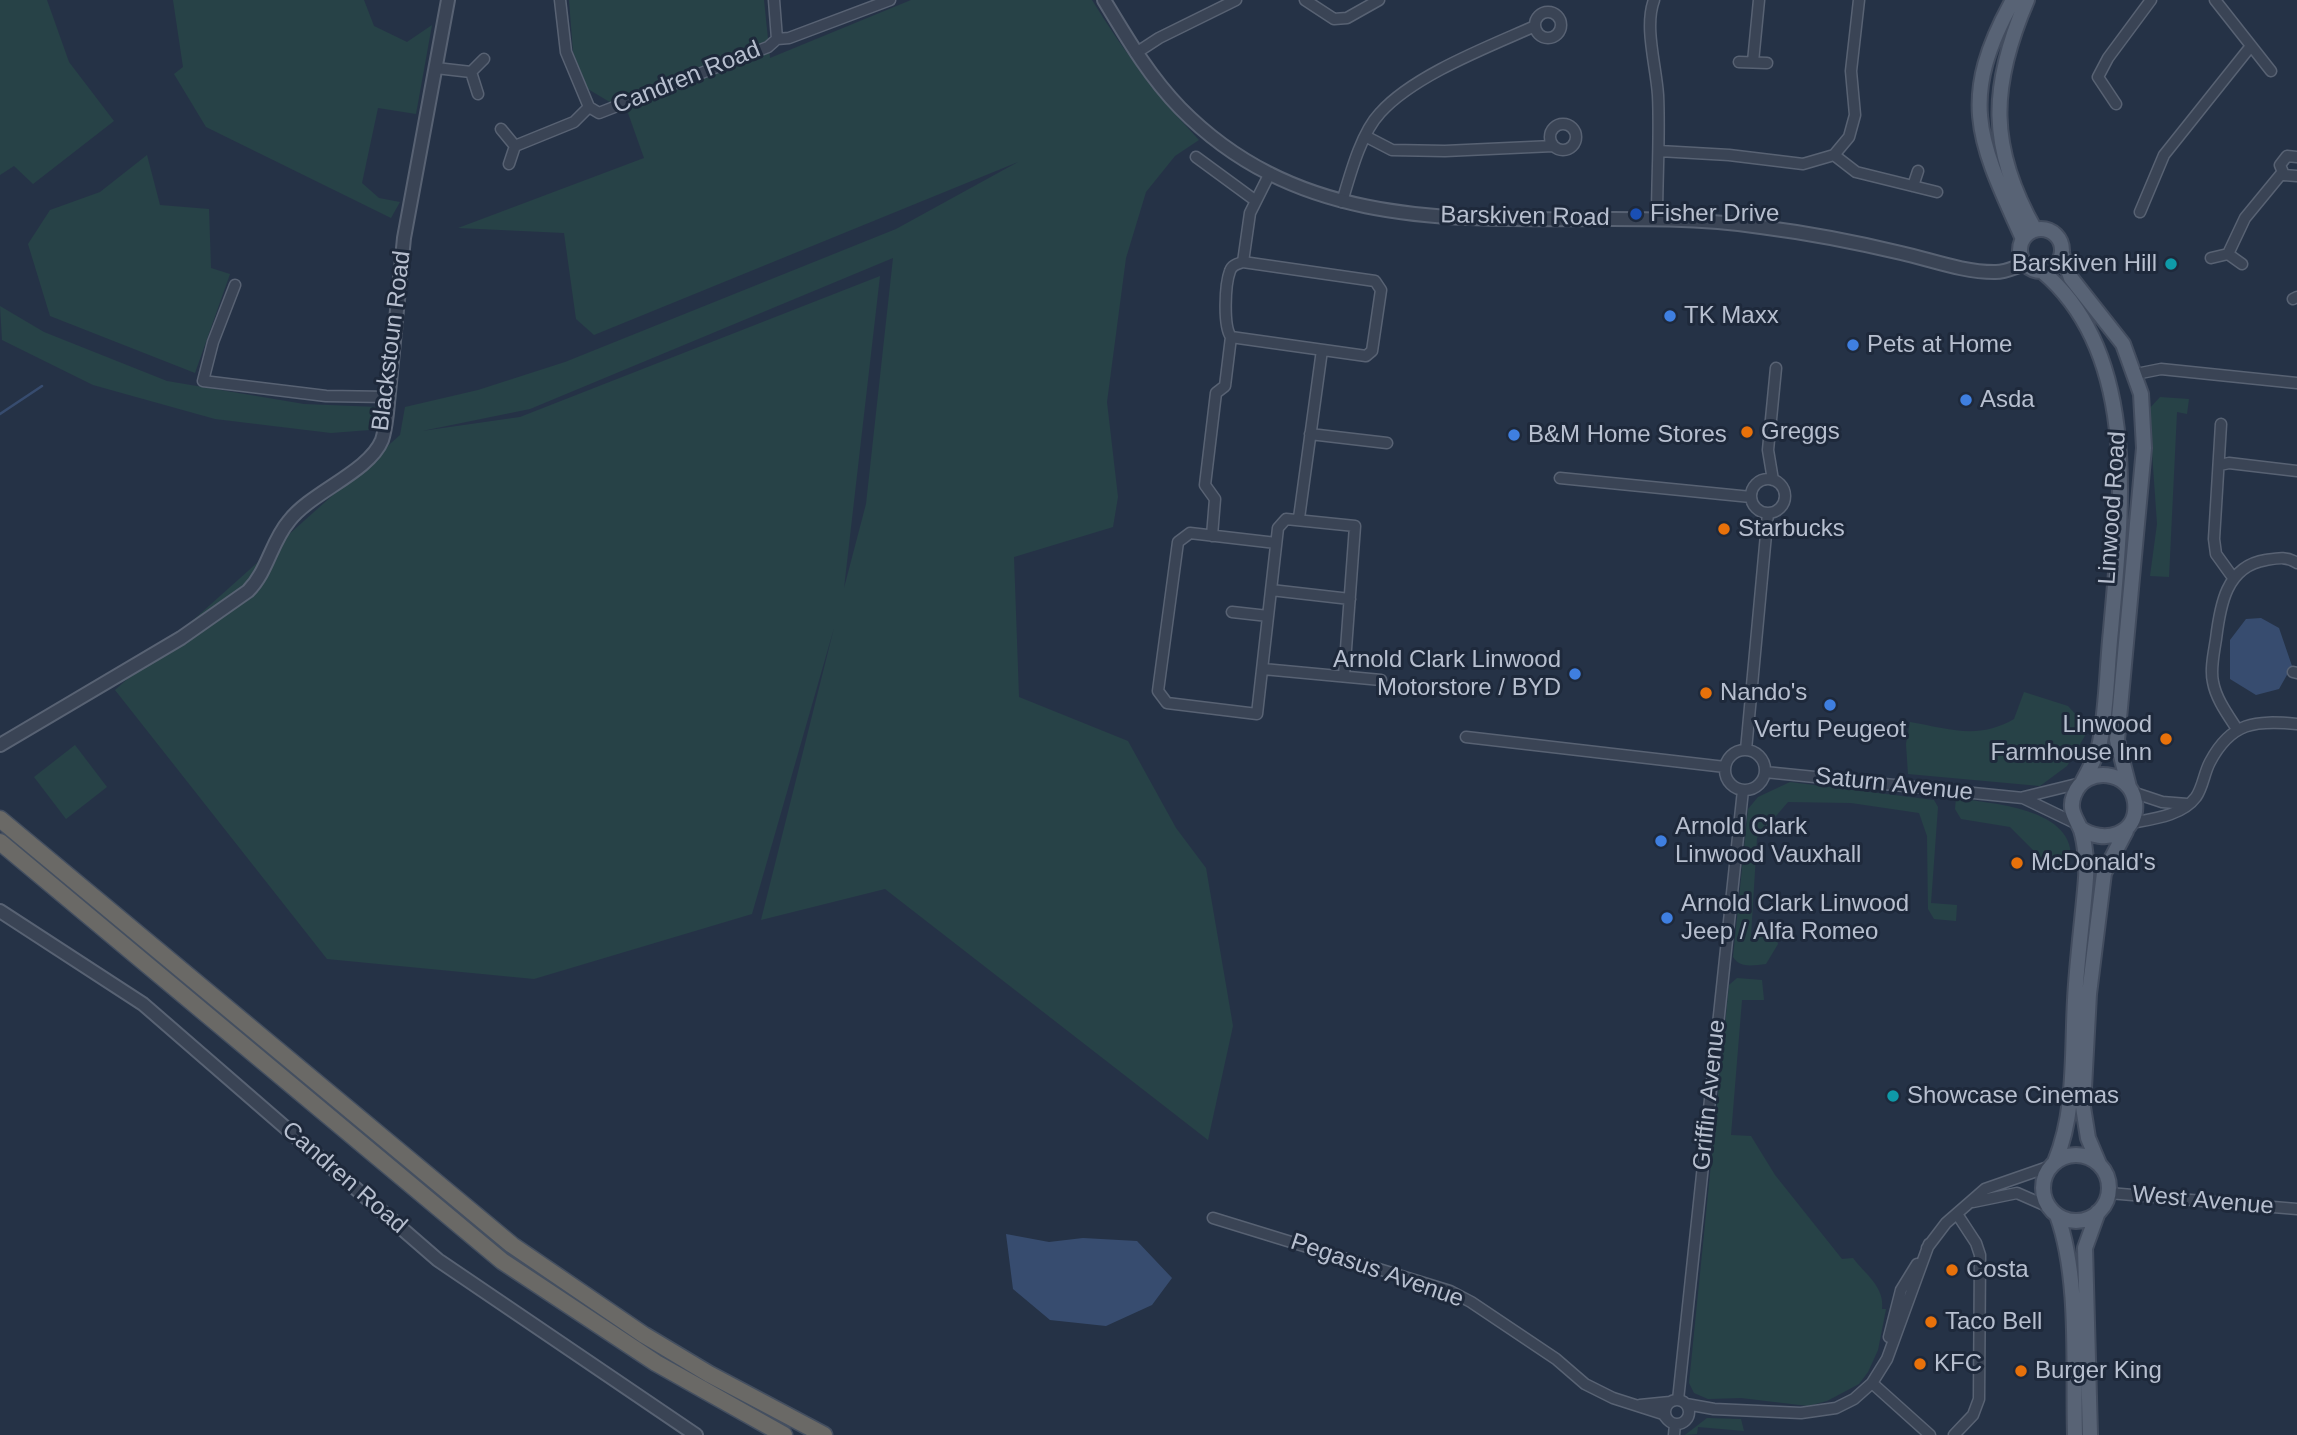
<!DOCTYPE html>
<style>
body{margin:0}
canvas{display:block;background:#253246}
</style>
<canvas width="2297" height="1435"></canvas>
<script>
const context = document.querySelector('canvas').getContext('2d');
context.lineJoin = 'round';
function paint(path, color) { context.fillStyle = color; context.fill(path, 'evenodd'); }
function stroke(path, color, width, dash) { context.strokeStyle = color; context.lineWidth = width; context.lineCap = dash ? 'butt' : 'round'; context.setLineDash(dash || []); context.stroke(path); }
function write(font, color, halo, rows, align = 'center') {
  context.font = font + ' Helvetica,sans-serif'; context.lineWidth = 6; context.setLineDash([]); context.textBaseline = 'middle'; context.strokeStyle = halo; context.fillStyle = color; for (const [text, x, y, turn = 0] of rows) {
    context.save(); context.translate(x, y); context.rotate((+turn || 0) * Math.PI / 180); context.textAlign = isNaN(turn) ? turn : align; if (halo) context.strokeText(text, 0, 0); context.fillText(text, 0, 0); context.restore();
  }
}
paint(new Path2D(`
 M0 0H47L69 62 114 121 33 184 14 166 0 175Z
 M173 0H364L374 26 407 42 432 25 416 114 378 108 362 183 379 198 400 202 391 218 206 127 174 74 183 67Z
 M569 0H764L770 58 911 0H1092C1123 51 1158 96 1199 140L1175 156 1146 192 1126 258 1107 402 1118 497 1113 527 1014 557 1019 697 1128 741 1176 828 1206 868 1233 1026 1208 1140 885 889 761 920 834 628 752 914 534 979 327 959 115 690 400 435 405 407 478 390 565 362 896 229 1018 162 594 335 576 319 564 233 458 228 644 158 628 113 588 89 573 52ZM893 258 866 504 844 588 880 276 520 417 422 431 530 409Z
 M147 155 160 205 209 209 211 268 230 274 195 373 50 316 28 244 50 210 100 192Z
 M0 306 44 332 167 381 304 404 378 407 370 430 331 433 215 419 93 385 2 340Z
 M2160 397 2189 399 2187 414 2177 412 2169 577 2150 576 2157 524 2149 409Z
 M2024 692 2068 706 2089 729 2067 766 2040 786 1908 774 1906 744 1910 722C1950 729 1978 740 2014 719Z
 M75 745 107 787 66 819 34 777Z
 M1790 782 1934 800 1938 807 1931 903 1957 905 1956 921 1934 919 1928 909 1927 836 1919 813 1851 803 1788 802 1757 838 1751 936 1759 937 1763 928 1773 927 1778 944 1766 964C1753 965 1741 969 1733 957L1748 809 1758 797Z
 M1956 798C1995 804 2085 809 2069 869L2041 858 2010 827 1961 819 1955 809Z
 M1737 978 1762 980 1764 1000H1742L1731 1135 1751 1136 1775 1175 1842 1259 1853 1258C1865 1274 1885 1287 1882 1309H1886L1878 1350 1868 1372 1859 1384 1827 1401 1808 1406 1741 1398 1708 1399 1694 1393 1689 1383 1729 985Z
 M1707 1418 1741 1419 1744 1431 1698 1427 1697 1434 1685 1435Z`), '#274247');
paint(new Path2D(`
 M2261 618 2279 628 2292 666 2279 689 2256 695 2230 679V640L2246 619Z
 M1006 1234 1049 1242 1083 1238 1137 1241 1172 1278 1152 1305 1106 1326 1050 1320 1013 1289Z`), '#374c6f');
stroke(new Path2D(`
 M0 414 42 386`), '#374c6f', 2.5);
const minor = new Path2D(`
 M560 0 566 52 589 107 599 113 768 47 777 39 789 38 890 0
 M774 0 777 39
 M1305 0 1334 19 1347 18 1379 0
 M1654 0C1644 27 1656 65 1658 95 1660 136 1657 177 1657 219
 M2215 0 2271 71
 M1535 25a13 13 0 1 1 26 0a13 13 0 1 1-26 0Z
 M1136 53 1159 38 1236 0
 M1739 62 1767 63
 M1753 62 1759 0
 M436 68 471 72
 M478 94 471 72 484 59
 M2116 104 2098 77 2108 58 2151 0
 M1550 137a13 13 0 1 1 26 0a13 13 0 1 1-26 0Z
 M501 129 515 146 509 164
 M1367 137 1392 150 1445 151 1553 146
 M515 146 574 122 589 107
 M1659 151 1729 155 1803 164 1834 155 1849 137 1855 115 1851 71 1859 0
 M1834 155 1856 172 1937 192
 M1196 157 1256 201
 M2297 157 2287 156 2280 165 2284 175 2297 176
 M1913 186 1918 171
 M1342 202C1350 175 1361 133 1380 113 1414 75 1488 47 1535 26
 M2140 212 2164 155 2251 46
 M2228 254 2245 218 2282 173
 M2211 258 2228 254 2242 264
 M1243 262 1375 281 1381 290 1372 351 1366 356 1231 337C1223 326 1225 284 1230 271 1232 265 1237 264 1243 262Z
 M1243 262 1250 213 1270 173
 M235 285 213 342 203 381 326 396 389 397
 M2293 299 2297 297
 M2136 374 2161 369 2297 383
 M2221 424 2214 539 2216 554 2234 579
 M1310 434 1387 443
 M2220 465 2229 463 2297 471
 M1560 478 1751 497
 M1751 496a17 17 0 1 1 34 0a17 17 0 1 1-34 0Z
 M1773 480 1768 450 1776 368
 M1299 518 1322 350
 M1212 536 1215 499 1205 485 1216 393 1225 386 1231 337
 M1276 543 1190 533 1178 542 1158 691 1167 703 1257 714 1278 528 1286 519 1355 526 1344 676
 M1271 590 1350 599
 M1232 612 1268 616
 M1263 669 1381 680
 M2293 672 2297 673
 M2237 729C2228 715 2216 699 2213 682 2210 669 2214 652 2216 639 2220 606 2226 566 2266 560 2278 558 2287 556 2297 563
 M1466 737 1725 767
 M1746 750 1768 513
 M1725 770a20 20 0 1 1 40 0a20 20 0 1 1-40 0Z
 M1765 772 2023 798 2077 824
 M2132 792 2162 802 2187 804
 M2024 797 2081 783
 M2131 823C2152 819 2182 816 2196 797 2203 787 2204 773 2210 762 2231 722 2255 720 2297 724
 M2109 1193 2297 1209
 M1973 1202 2017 1193 2049 1207
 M1213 1218 1450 1291 1471 1302 1556 1359 1585 1384 1613 1398 1663 1414 1668 1420
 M1927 1248 1946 1223 1985 1189 2051 1166
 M1889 1337 1901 1290 1917 1264
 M1872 1383 1930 1435
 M1665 1412a12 12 0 1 1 24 0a12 12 0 1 1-24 0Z
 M1678 1400 1743 790
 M1686 1404 1714 1409 1801 1413 1836 1408 1854 1399 1872 1383 1887 1359 1929 1244
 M1640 1405 1670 1402
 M1674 1435 1675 1424
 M1954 1435 1973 1415 1979 1399 1980 1255 1976 1243 1957 1214`);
const tertiary = new Path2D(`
 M1104 0C1127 38 1149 76 1180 108 1339 270 1561 198 1761 227 1808 233 1855 242 1901 253 1932 260 1963 272 1994 272 2004 273 2015 267 2025 264
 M0 745 181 638 248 591C268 571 271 542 289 521 311 492 369 472 382 440 385 431 386 421 387 413L404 238 448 0
 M0 911 143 1004 438 1260 696 1435`);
const primary = new Path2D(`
 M2013 0C1957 101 1979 141 2023 239
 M2027 0C1990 86 1988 147 2035 230
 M2020 250a21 21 0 1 1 42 0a21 21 0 1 1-42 0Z
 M2062 254 2071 278 2123 344 2141 394 2144 448 2117 740 2129 787
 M2043 272C2142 356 2121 515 2111 630 2107 667 2107 706 2100 742 2098 755 2089 769 2083 781
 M2043 1188a33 33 0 1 1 66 0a33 33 0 1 1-66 0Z
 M2055 1162C2076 1111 2072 1054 2075 1000 2077 959 2083 918 2086 878 2087 864 2085 843 2081 830 2076 818 2068 810 2074 795 2085 765 2131 770 2135 802 2139 835 2103 845 2080 828
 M2099 1164 2088 1138 2083 1107 2089 994 2104 873 2126 831
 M2057 1215C2080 1278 2073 1367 2075 1435
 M2090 1435 2085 1248 2098 1212`);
const trunk = new Path2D(`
 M0 819 512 1245 644 1335 709 1374 824 1435
 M0 842 502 1261 656 1363 784 1435`);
stroke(minor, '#586273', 13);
stroke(tertiary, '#586273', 16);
stroke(primary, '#434d5f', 18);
stroke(trunk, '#444f60', 19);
stroke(minor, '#3a4455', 10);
stroke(tertiary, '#3a4455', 12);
stroke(primary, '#586375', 14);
stroke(trunk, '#6a6966', 16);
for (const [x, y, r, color] of [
 [1636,214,7,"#1a4fb4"],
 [2171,264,7,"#0f9aa8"],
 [1670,316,7,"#3f7fe0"],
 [1853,345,7,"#3f7fe0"],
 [1966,400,7,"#3f7fe0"],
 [1747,432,7,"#e8710a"],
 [1514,435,7,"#3f7fe0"],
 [1724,529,7,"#e8710a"],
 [1575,674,7,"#3f7fe0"],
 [1706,693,7,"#e8710a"],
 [1830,705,7,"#3f7fe0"],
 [2166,739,7,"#e8710a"],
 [1661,841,7,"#3f7fe0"],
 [2017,863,7,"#e8710a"],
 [1667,918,7,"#3f7fe0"],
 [1893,1096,7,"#0f9aa8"],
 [1952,1270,7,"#e8710a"],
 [1931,1322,7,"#e8710a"],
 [1920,1364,7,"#e8710a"],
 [2021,1371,7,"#e8710a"]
]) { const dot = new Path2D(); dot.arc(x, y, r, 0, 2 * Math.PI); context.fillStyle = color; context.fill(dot); stroke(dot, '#1e293b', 2.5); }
write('24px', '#b7bfcf', '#1e293b', [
 ["Candren Road",687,78,-22],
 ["Barskiven Road",1525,217,1],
 ["Blackstoun Road",392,341,-83],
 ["Linwood Road",2113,508,-86],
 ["Saturn Avenue",1894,785,6],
 ["Griffin Avenue",1710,1095,-84],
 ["Candren Road",344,1178,41],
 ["West Avenue",2203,1201,5],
 ["Pegasus Avenue",1377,1271,19]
]);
write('24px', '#b7bfcf', '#1e293b', [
 ["Fisher Drive",1650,214],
 ["Barskiven Hill",2157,264,"right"],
 ["TK Maxx",1684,316],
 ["Pets at Home",1867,345],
 ["Asda",1980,400],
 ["Greggs",1761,432],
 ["B&M Home Stores",1528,435],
 ["Starbucks",1738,529],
 ["Arnold Clark Linwood",1561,660,"right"],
 ["Motorstore / BYD",1561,688,"right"],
 ["Nando's",1720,693],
 ["Linwood",2152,725,"right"],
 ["Farmhouse Inn",2152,753,"right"],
 ["Vertu Peugeot",1830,730,"center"],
 ["Arnold Clark",1675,827],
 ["Linwood Vauxhall",1675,855],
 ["McDonald's",2031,863],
 ["Arnold Clark Linwood",1681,904],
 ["Jeep / Alfa Romeo",1681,932],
 ["Showcase Cinemas",1907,1096],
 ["Costa",1966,1270],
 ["Taco Bell",1945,1322],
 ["KFC",1934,1364],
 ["Burger King",2035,1371]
], 'left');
</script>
